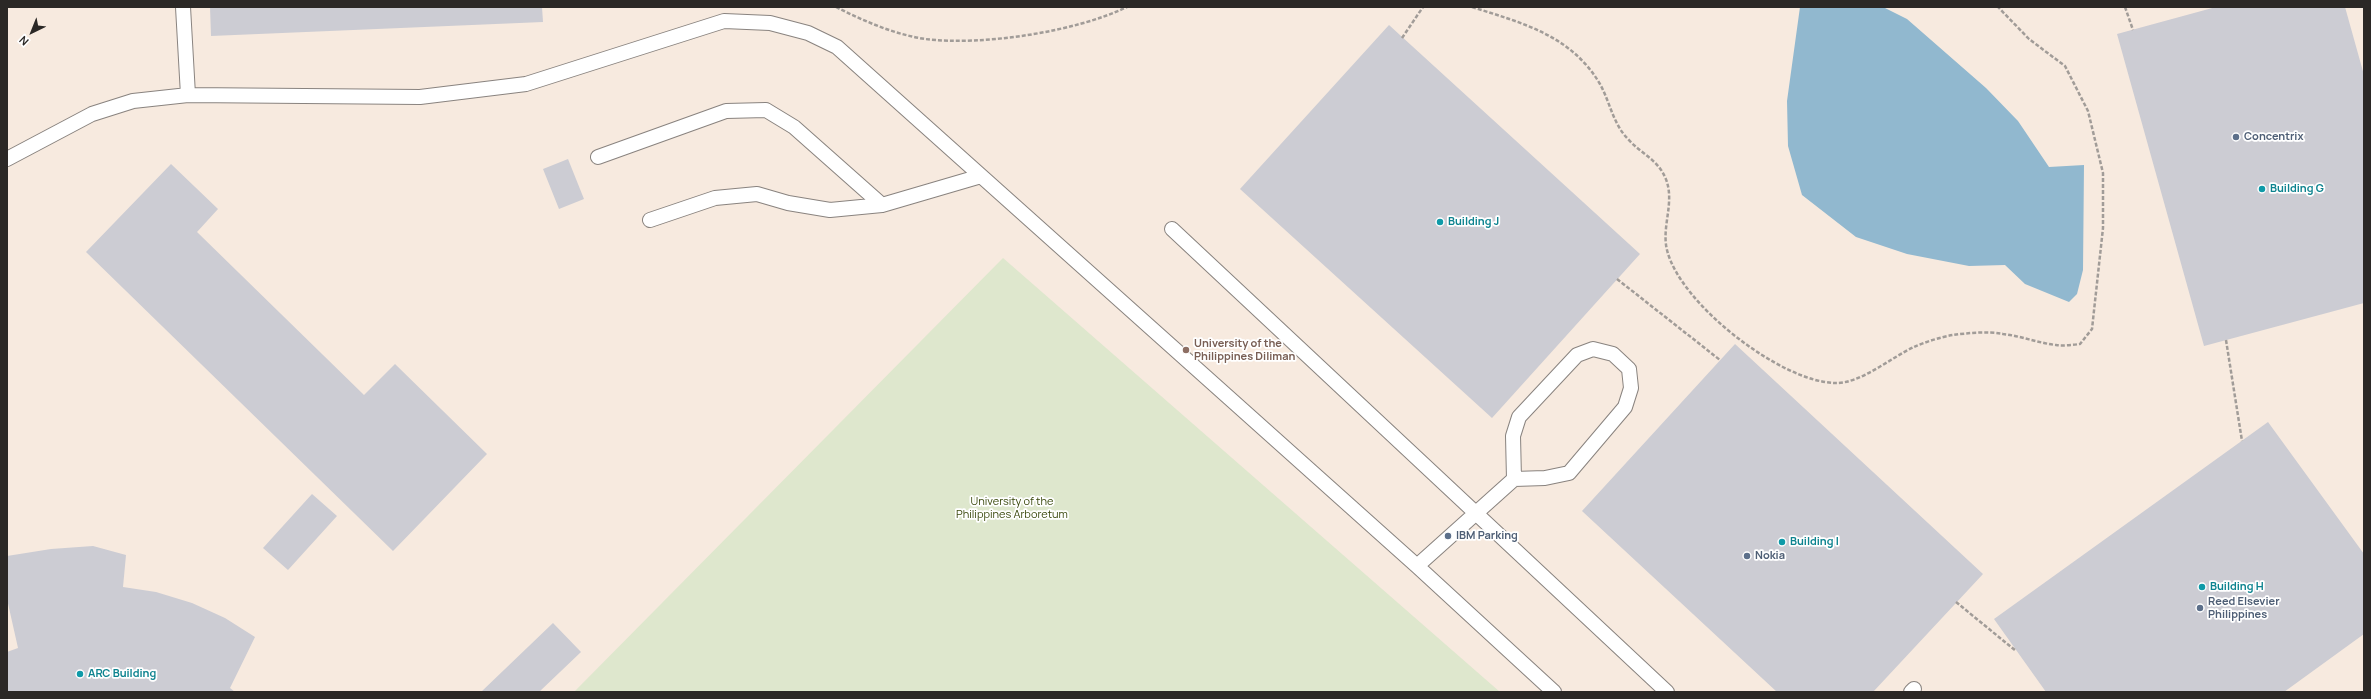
<!DOCTYPE html>
<style>
body{margin:0}
#map{position:relative;width:2371px;height:699px;overflow:hidden;background:#fef7f2;font-family:Manrope,sans-serif}
canvas{display:block}
.frame{position:absolute;inset:0;border:8px solid #2b2826;pointer-events:none}
.north{position:absolute;left:12px;top:12px;width:40px;height:40px;-webkit-text-stroke:3px #fff;paint-order:stroke;rotate:223deg;font-size:11px;font-weight:700;line-height:16px;text-align:center;color:#2b2826}
.north::after{content:'';display:block;margin:auto;width:14px;height:18px;background:#2b2826;clip-path:polygon(50% 0,100% 100%,50% 72%,0 100%)}
</style>
<div id="map">
<canvas width="2371" height="699"></canvas>
<div class="frame"></div>
<div class="north">N</div>
</div>
<script>
const context = document.querySelector('canvas').getContext('2d');
context.lineJoin = 'round';
function paint(path, color) { context.fillStyle = color; context.fill(path, 'evenodd'); }
function stroke(path, color, width, dash) { context.strokeStyle = color; context.lineWidth = width; context.lineCap = dash ? 'butt' : 'round'; context.setLineDash(dash || []); context.stroke(path); }
function write(font, color, halo, rows, align = 'center') {
  context.font = font + ' Manrope,sans-serif'; context.lineWidth = 3.5; context.setLineDash([]); context.textBaseline = 'middle'; context.strokeStyle = halo; context.fillStyle = color; for (const [text, x, y, turn = 0] of rows) {
    context.save(); context.translate(x, y); context.rotate((+turn || 0) * Math.PI / 180); context.textAlign = isNaN(turn) ? turn : align; if (halo) context.strokeText(text, 0, 0); context.fillText(text, 0, 0); context.restore();
  }
}
paint(new Path2D(`
 M7 7H2364V692H7Z`), '#f7eadf');
paint(new Path2D(`
 M1003 258 1500 692H574Z`), '#dee7cd');
paint(new Path2D(`
 M1800 7H1883L1907 19 1986 88 2018 121 2049 167 2084 165 2083 270 2077 294 2069 302 2025 284 2005 265 1969 266 1907 254 1856 237 1802 195 1788 146 1787 101Z`), '#91b8cf');
paint(new Path2D(`
 M210 7H542L543 22 211 36Z
 M2216 7H2345L2364 75V303L2204 346 2117 34Z
 M1389 25 1640 254 1492 418 1240 189Z
 M568 159 584 199 559 209 543 169Z
 M171 164 218 209 197 232 364 395 395 364 487 454 393 551 86 252Z
 M1735 344 1983 574 1873 692H1777L1582 511Z
 M2268 422 2364 554V634L2284 692H2046L1994 619Z
 M312 494 337 516 288 570 263 548Z
 M93 546 126 555 123 587 156 592 192 603 225 618 255 637 230 688 235 692H7V652L18 648 7 599V556L51 549Z
 M553 623 581 652 539 692H481Z`), '#ccccd3');
const service = new Path2D(`
 M183 7 188 95
 M598 157 726 111 766 110 794 127 882 205
 M7 159 92 114 133 101 188 95 420 97 526 84 724 21 770 23 808 33 837 47 1417 566 1554 692
 M650 220 715 198 757 194 788 203 830 210 882 205 981 176
 M1172 229 1667 692
 M1417 566 1514 479 1545 478 1569 473 1625 407 1631 388 1629 369 1613 354 1593 349 1577 355 1519 417 1513 436 1514 479
 M1911 692 1914 689`);
stroke(service, '#89837f', 16);
stroke(new Path2D(`
 M836 7C864 21 893 34 925 39 982 46 1075 32 1127 7
 M1472 7C1522 23 1571 35 1600 84 1610 102 1613 124 1628 139 1640 153 1657 159 1665 177 1676 201 1661 226 1667 250 1680 304 1781 382 1835 383 1860 384 1892 357 1914 347 1925 342 1941 337 1953 335 1968 333 1988 331 2003 334 2021 336 2038 343 2056 345 2063 346 2072 345 2080 344L2092 329 2103 228V173L2088 111 2065 66 2029 39 1998 7
 M2125 7 2133 30
 M1402 38 1423 7
 M1617 279 1720 360
 M2226 340 2242 441
 M1956 602 2016 651`), '#a19c98', 2.5, [4, 2]);
stroke(service, '#fff', 14);
for (const [x, y, r, color] of [
 [2236,137,4,"#5c6f8a"],
 [2262,189,4,"#0f9aa8"],
 [1440,222,4,"#0f9aa8"],
 [1186,350,4,"#8d6e63"],
 [1448,536,4,"#5c6f8a"],
 [1782,542,4,"#0f9aa8"],
 [1747,556,4,"#5c6f8a"],
 [2202,587,4,"#0f9aa8"],
 [2200,608,4,"#5c6f8a"],
 [80,674,4,"#0f9aa8"]
]) { const dot = new Path2D(); dot.arc(x, y, r, 0, 2 * Math.PI); context.fillStyle = color; context.fill(dot); stroke(dot, '#fff', 1.5); }
write('bold 11px', '#4e5e75', '#fff', [
 ["Concentrix",2244,137],
 ["IBM Parking",1456,536],
 ["Nokia",1755,556],
 ["Reed Elsevier",2208,602],
 ["Philippines",2208,615]
], 'left');
write('bold 11px', '#0d838f', '#fff', [
 ["Building G",2270,189],
 ["Building J",1448,222],
 ["Building I",1790,542],
 ["Building H",2210,587],
 ["ARC Building",88,674]
], 'left');
write('bold 11px', '#785e54', '#fff', [
 ["University of the",1194,344],
 ["Philippines Diliman",1194,357]
], 'left');
write('11px', '#374609', '#fff', [
 ["University of the",1012,502],
 ["Philippines Arboretum",1012,515]
]);
</script>
